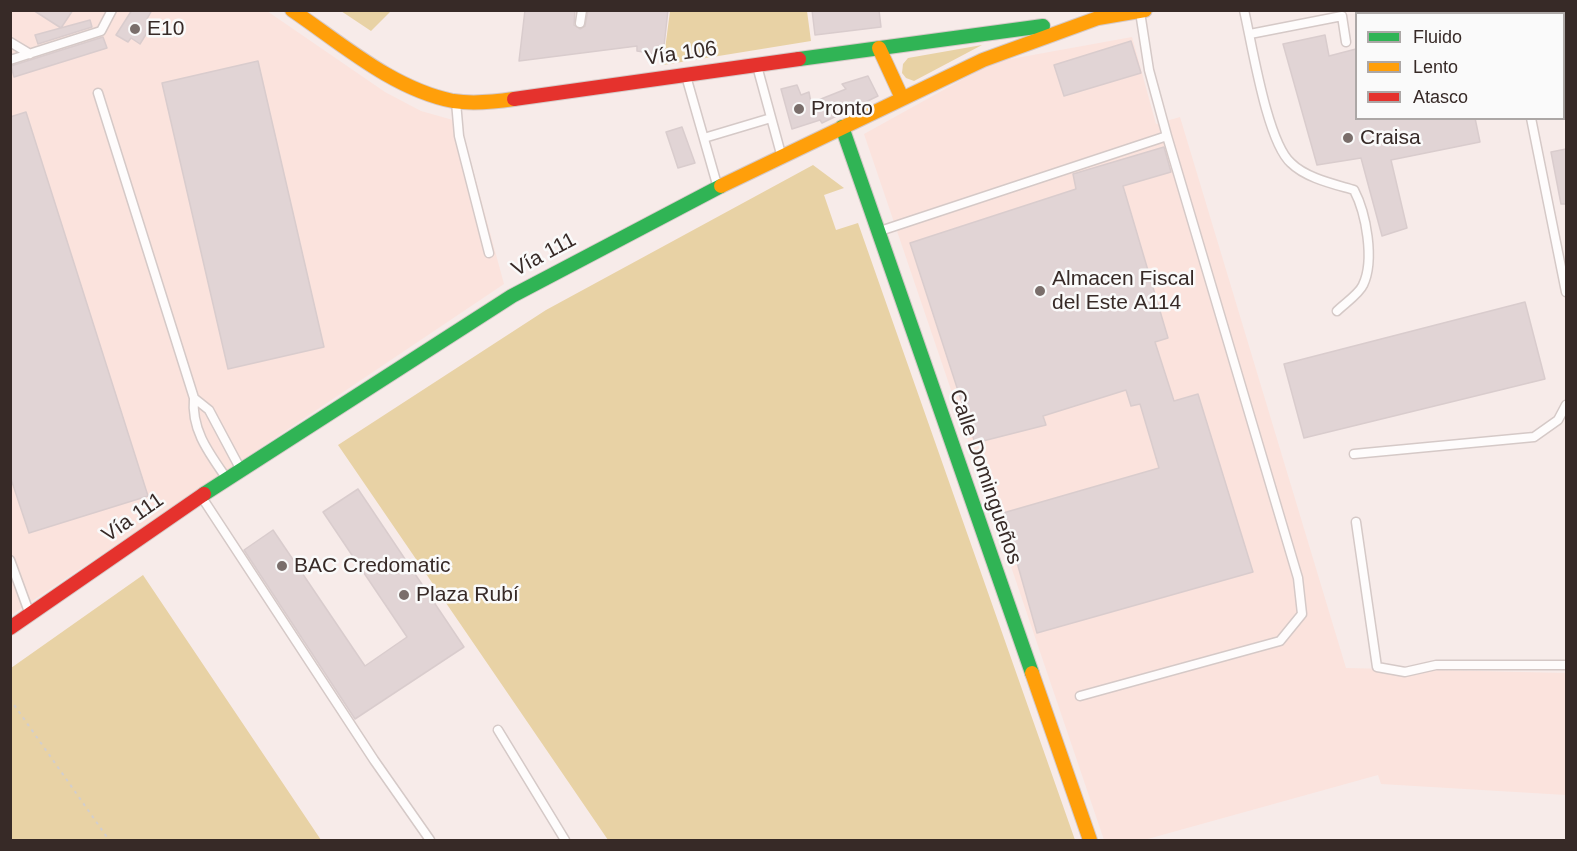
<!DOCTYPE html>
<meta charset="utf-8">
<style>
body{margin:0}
#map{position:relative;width:1577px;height:851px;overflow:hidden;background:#f7ebe9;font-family:Arial,sans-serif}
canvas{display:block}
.frame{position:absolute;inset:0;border:12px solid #372a27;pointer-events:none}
.legend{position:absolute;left:1355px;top:12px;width:210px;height:108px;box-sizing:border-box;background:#fafafa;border:2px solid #aca7a6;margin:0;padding:8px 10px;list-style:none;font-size:18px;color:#372a27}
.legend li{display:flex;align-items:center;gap:12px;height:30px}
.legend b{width:30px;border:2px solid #aca7a6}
</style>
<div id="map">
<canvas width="1577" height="851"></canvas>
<div class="frame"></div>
<ul class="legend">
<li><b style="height:8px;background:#30b455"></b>Fluido</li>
<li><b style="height:8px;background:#ff9f0a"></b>Lento</li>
<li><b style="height:8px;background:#e5322d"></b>Atasco</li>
</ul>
</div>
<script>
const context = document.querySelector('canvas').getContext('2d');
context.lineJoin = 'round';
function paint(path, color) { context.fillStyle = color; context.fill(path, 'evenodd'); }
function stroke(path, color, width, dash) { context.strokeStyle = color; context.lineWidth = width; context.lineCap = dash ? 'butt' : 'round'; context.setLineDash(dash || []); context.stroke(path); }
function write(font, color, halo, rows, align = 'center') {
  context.font = font + ' Arial,sans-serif'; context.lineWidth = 5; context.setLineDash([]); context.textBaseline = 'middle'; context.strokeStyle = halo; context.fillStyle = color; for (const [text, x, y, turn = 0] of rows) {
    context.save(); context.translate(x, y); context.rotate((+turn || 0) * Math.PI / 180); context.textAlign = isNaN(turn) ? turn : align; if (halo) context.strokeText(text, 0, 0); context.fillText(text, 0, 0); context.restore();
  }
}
paint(new Path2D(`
 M10 11H267L385 92 421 111 460 122 504 284 10 616Z
 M1132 37 1156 124 1180 117 1346 668 1566 673V795L1381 784 1378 775 1144 840H1104L864 134 994 62Z`), '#fbe3dd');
paint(new Path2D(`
 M341 11H391L371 31Z
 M670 11H807L811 41 663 65Z
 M982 45 914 81 906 78 902 73 903 64 908 58Z
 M813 165 844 188 824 195 836 230 858 223 1075 840H608L338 445 546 310Z
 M143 575 321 840H11V668Z`), '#e8d2a5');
const building = new Path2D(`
 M33 10H73L61 28Z
 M132 10H152L147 19 153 23 140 44 131 38 128 42 116 35Z
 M525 10H575L574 25 580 29 585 26 588 10H668L663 55 637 51V46L519 61Z
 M812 10H879L881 27 815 35Z
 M90 20 92 27 38 44 35 35Z
 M1325 35 1329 56 1356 49V118H1475L1480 142 1391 160 1407 228 1382 236 1361 158 1317 165 1283 44Z
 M103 37 107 48 14 77 11 66Z
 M1131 41 1141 73 1064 96 1054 65Z
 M258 61 324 347 228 369 162 83Z
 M868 76 878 96 822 123 820 120 792 129 781 89 797 85 801 95 809 92 811 103 846 89 842 84Z
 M26 112 148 496 29 533 10 476V117Z
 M682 127 695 163 678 168 666 132Z
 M1164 147 1171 172 1123 186 1168 338 1155 342 1174 401 1198 394 1253 572 1037 633 1003 513 1159 468 1140 404 1131 406 1126 390 1043 416 1046 425 975 443 910 243 1076 189 1073 174Z
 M1566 149V204H1561L1551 152Z
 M1525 302 1545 379 1304 438 1284 364Z
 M358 489 464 647 355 719 244 550 273 530 365 666 407 637 323 512Z`);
paint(building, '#e1d4d5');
stroke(building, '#d9cccd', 1.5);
const lane = new Path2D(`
 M1244 10C1252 44 1267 142 1291 163 1306 178 1334 184 1354 190 1366 213 1375 260 1363 285 1359 294 1344 304 1337 311
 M1375 10 1384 14
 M1470 10V14
 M1508 10 1509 14
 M1393 14 1411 10
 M580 23 582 10
 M1250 34 1342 16 1346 42
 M10 42 30 54
 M10 60 101 31 112 10
 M757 66 781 154
 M686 76 718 188
 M98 93 194 398 209 410 241 470
 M456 102 459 136 489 253
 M1531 118 1566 292
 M704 138 771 118
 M880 231 1167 136
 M194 398C191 430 209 453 227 479
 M1354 454 1534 437 1558 420 1566 405
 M201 496 374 760 430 840
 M1356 522 1377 667 1405 672 1436 665H1566
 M10 560 29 612
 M1080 696 1280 641 1302 614 1298 578 1167 136 1149 70 1140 12
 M498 730 565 840`);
const fast = new Path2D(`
 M799 59 1043 26
 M842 127 1032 673
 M204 494 512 296 721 186`);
const slow = new Path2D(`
 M292 10C342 44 393 89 453 101 473 104 494 102 514 99
 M879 48 902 98
 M721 186 983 60 1098 18 1145 10
 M1032 673 1090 840`);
const jam = new Path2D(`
 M514 99 799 59
 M10 628 204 494`);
stroke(lane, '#d5c9c7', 11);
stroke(fast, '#d5c9c7', 16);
stroke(slow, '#d5c9c7', 16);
stroke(jam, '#d5c9c7', 16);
stroke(new Path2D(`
 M10 699 109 840`), '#d2cecd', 2, [3, 4.5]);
stroke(lane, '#fefcfc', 8);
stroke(fast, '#30b455', 14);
stroke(slow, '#ff9f0a', 14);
stroke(jam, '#e5322d', 14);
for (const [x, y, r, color] of [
 [135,29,6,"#7a6e6b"],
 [799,109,6,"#7a6e6b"],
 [1348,138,6,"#7a6e6b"],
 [1040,291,6,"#7a6e6b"],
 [282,566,6,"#7a6e6b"],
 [404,595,6,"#7a6e6b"]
]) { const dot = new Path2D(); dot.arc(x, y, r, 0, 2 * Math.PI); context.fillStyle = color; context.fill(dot); stroke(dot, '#fafafa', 2); }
write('21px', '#372a27', '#fafafa', [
 ["E10",147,29],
 ["Pronto",811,109],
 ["Craisa",1360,138],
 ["Almacen Fiscal",1052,279],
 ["del Este A114",1052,303],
 ["BAC Credomatic",294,566],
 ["Plaza Rubí",416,595]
], 'left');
write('21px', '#372a27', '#fafafa', [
 ["Vía 106",681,54,-8],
 ["Vía 111",544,255,-28],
 ["Calle Domingueños",985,477,71],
 ["Vía 111",133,518,-35]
]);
</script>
